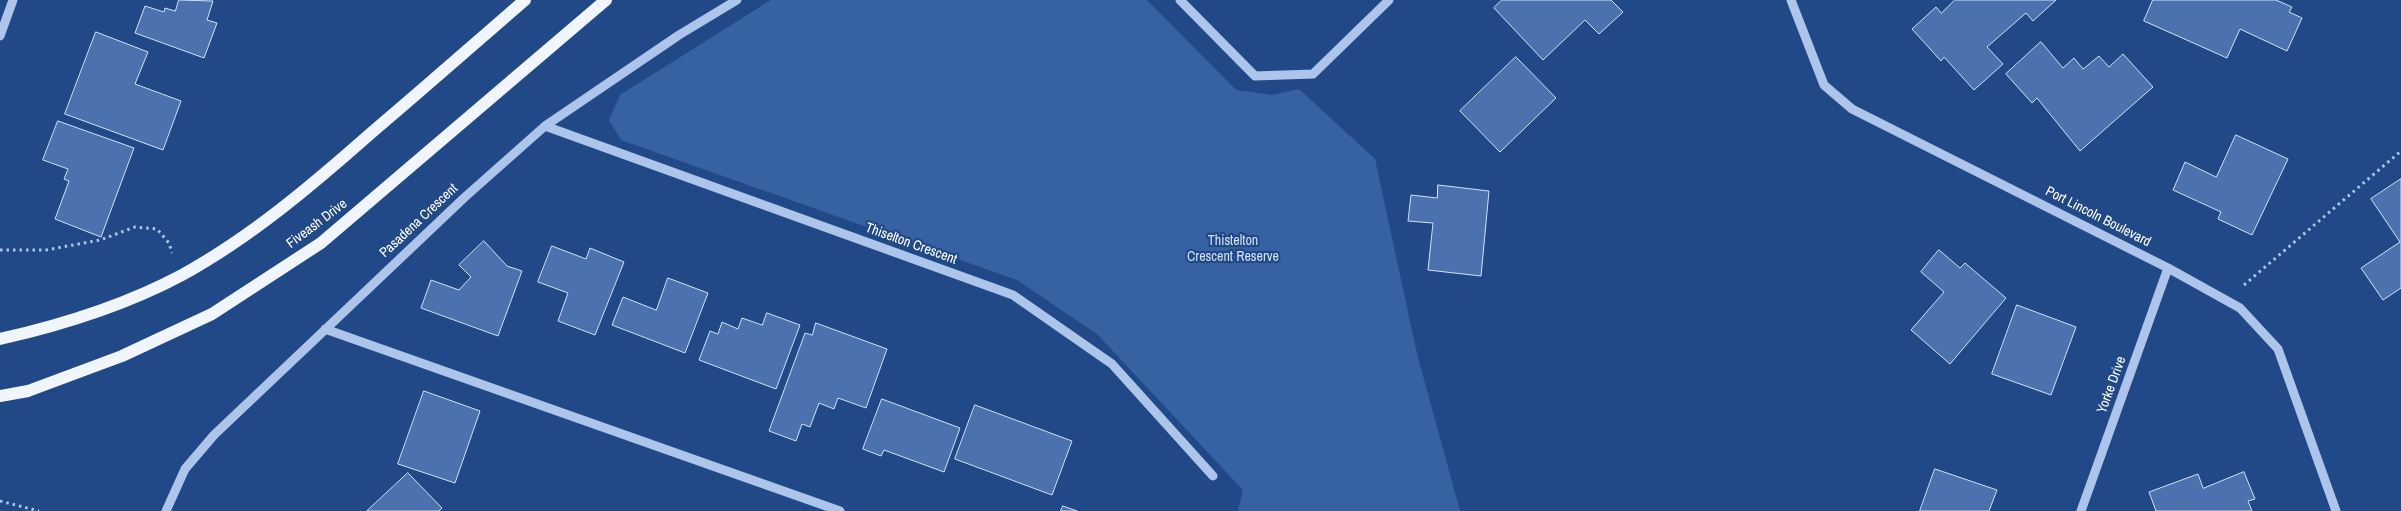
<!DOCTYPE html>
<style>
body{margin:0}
canvas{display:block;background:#224987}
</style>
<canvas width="2401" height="511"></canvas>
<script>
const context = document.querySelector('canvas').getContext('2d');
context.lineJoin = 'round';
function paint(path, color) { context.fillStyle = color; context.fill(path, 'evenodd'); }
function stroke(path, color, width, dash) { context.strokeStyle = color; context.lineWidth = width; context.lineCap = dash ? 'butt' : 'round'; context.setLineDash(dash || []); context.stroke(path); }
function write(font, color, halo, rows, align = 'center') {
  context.font = font + ' "Archivo Narrow",sans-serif'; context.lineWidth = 4.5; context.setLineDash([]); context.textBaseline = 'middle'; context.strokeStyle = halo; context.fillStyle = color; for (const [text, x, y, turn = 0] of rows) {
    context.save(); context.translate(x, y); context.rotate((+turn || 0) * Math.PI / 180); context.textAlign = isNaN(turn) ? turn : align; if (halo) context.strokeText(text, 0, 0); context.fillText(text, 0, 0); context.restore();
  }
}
paint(new Path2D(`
 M771 0H1147L1236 90 1273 95 1299 89 1375 159 1417 354 1460 511H1238L1243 490 1097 334 1017 280 621 140 609 120 620 95Z`), '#3662a4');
const building = new Path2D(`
 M179 0 213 1 207 20 217 23 204 58 135 33 145 6 164 12 165 8 175 11Z
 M1502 0H1611L1623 12 1599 34 1585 20 1543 60 1494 8Z
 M1955 0H2056L2033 21 2026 13 1987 47 2003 64 1974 90 1944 57 1941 61 1912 29 1936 7 1941 13Z
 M2153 0H2276L2292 7 2289 12 2302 18 2287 51 2240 29 2227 58 2144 21Z
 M96 32 148 52 135 84 181 101 163 150 65 114Z
 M2041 42 2063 68 2074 58 2083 69 2099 56 2109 67 2123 54 2153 87 2080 151 2037 98 2032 103 2006 74Z
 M1516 57 1556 98 1500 152 1460 111Z
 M58 121 134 148 101 237 55 219 69 181 64 179 68 169 43 160Z
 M2236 135 2288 159 2252 235 2218 219 2221 212 2173 190 2185 162 2216 177Z
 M2401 179V288L2383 300 2361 268 2400 242 2371 199Z
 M1438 185 1489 191 1481 276 1428 270 1433 223 1408 221 1411 195 1437 198Z
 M484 241 507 266 522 271 498 336 421 308 431 280 459 290 471 277 459 265Z
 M552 246 586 259 590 248 624 262 595 335 558 321 568 293 538 282Z
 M1939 250 1960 268 1965 263 2006 298 1950 364 1911 330 1944 292 1921 272Z
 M668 278 708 293 685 353 612 325 623 297 656 310Z
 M2017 305 2076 327 2051 395 1992 374Z
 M767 313 800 325 776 389 699 360 710 331 718 334 722 322 738 329 742 318 762 325Z
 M816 323 887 349 866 408 838 398 834 409 819 403 810 427 802 424 796 441 769 431 805 333 812 335Z
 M424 391 480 411 455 483 398 464Z
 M882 399 960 428 944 472 884 450 881 456 863 449Z
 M975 405 1072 441 1052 495 955 459Z
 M1935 469 1997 490 1989 511H1920Z
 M2244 472 2255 499 2248 501 2252 511H2156L2149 492 2198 474 2203 488Z
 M408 473 442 508 439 511H367Z
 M1063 506 1077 511H1061Z`);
paint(building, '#4b72af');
stroke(building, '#d1e1f7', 1);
stroke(new Path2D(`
 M0 250H46L100 240 135 227 157 229 169 243 172 253
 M2244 285 2401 151
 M0 501 39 511`), '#adc5ea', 3, [2.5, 4]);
stroke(new Path2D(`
 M1180 0 1255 76 1313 74 1389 0
 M1791 0 1824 85 1852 109 2168 268 2240 308 2278 349 2336 511
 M0 36 13 0
 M545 126 1013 295 1112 364 1213 476
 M325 329 840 511
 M166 511 185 469 214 435 465 197 545 126 679 35 737 0
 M2081 511 2168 268`), '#adc5ea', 9);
stroke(new Path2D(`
 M0 339C62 325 126 305 182 275 251 237 311 186 370 134 422 90 473 45 525 0
 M0 396 28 391 122 356 212 314 321 243 606 0`), '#f0f5fe', 12);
write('14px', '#fff', '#224987', [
 ["Port Lincoln Boulevard",2098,217,27],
 ["Pasadena Crescent",419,221,-43],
 ["Fiveash Drive",317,224,-37],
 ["Thiselton Crescent",911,244,20],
 ["Yorke Drive",2112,385,-70]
]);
write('14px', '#d1e1f7', '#224987', [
 ["Thistelton",1233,241],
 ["Crescent Reserve",1233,257]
]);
</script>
